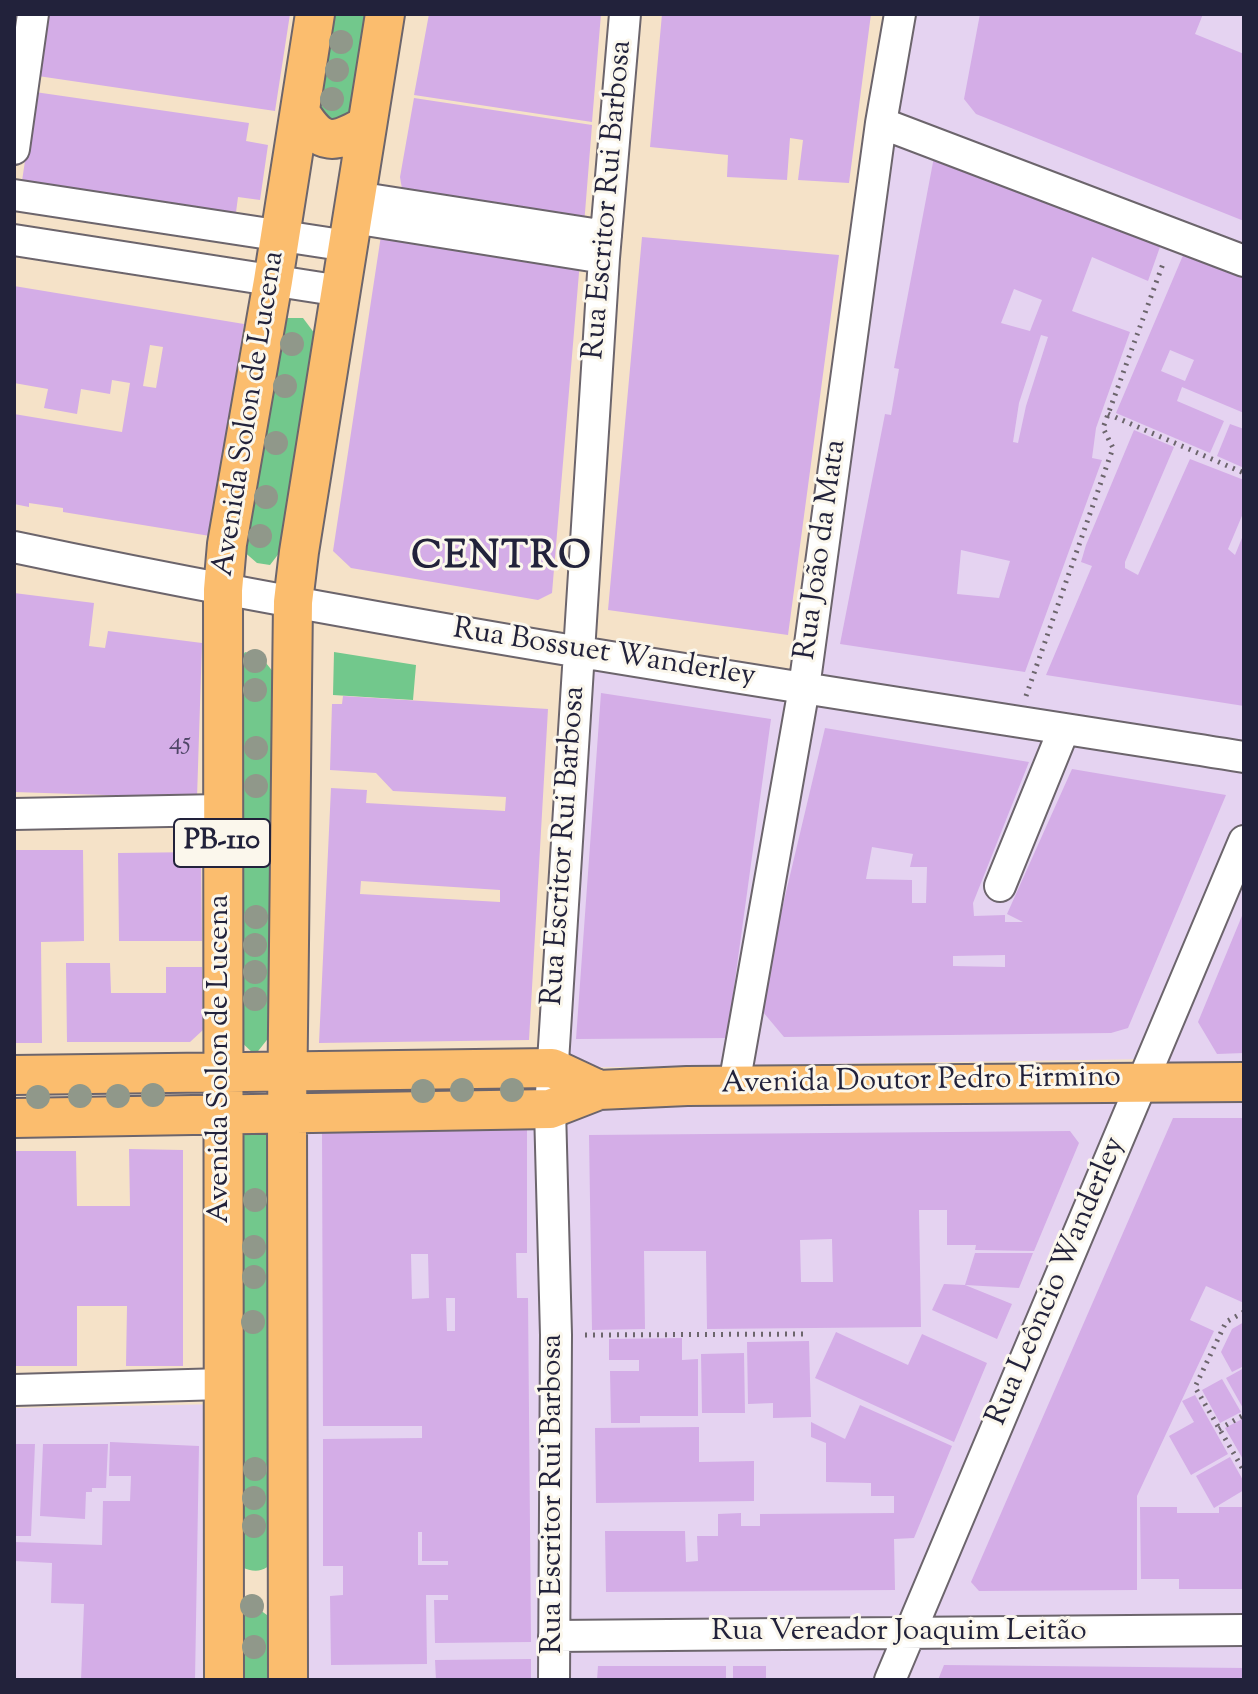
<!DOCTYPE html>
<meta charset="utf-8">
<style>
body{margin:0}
#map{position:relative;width:1258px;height:1694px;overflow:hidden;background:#f5e2c8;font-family:"Sorts Mill Goudy",serif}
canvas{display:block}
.frame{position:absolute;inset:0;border:16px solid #22223b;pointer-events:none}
</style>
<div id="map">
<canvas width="1258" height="1694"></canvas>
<div class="frame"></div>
</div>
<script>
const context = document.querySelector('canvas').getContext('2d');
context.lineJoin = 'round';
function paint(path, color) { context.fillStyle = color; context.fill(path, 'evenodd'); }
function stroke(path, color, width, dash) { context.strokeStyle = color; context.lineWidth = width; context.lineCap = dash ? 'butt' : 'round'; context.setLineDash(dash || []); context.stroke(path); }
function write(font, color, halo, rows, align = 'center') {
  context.font = font + ' "Sorts Mill Goudy",serif'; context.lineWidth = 6; context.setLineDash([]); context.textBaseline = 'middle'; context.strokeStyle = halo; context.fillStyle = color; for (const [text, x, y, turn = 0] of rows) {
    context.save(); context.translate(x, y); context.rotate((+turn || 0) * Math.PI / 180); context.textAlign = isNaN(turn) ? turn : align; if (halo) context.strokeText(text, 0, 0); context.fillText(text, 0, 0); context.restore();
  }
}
paint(new Path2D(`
 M899 14H1244V1680H288L287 1114 1137 1096 1150 1059 552 1068 578 652 821 690 881 123Z
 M223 1404V1680H14V1408Z`), '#e5d3f1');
paint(new Path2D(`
 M323 14H369L354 117 316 125Z
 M286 318H303L315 334 283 548 270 565 257 563 242 550 272 346Z
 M245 652 262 658 278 678 270 1036 255 1055 238 1039 232 675Z
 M334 652 416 665 413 700 333 695Z
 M323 1081 532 1086 522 1099 323 1102Z
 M265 1126 279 1139 277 1557C267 1571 257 1574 241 1567L236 1141 248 1130Z
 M241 1610H260L278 1623V1680H233Z`), '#72c88c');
paint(new Path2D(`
 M47 14H290L275 111 38 76Z
 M429 14H601L592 122 414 95Z
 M662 14H871L849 183 798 180 803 140 790 138 787 180 727 177 728 155 650 147Z
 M980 14H1203L1195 34 1244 54V221L976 114 964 99Z
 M35 92 249 123 246 141 268 145 260 200 238 197 235 220 21 188Z
 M414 98 592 125 584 225 402 189 400 177Z
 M934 157 1161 244 1148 281 1092 257 1072 311 1130 332 1096 428 1092 458 1102 460 1025 672 840 644 885 414 891 415 899 369 894 368ZM1014 289 1042 300 1030 331 1001 323ZM1041 335 1048 337 1026 406 1018 443 1013 442 1019 403ZM961 550 1010 561 999 598 957 594Z
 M382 229 580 261 552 593 538 600 351 568 333 551Z
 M642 237 839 255 788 635 608 610Z
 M1184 253 1244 277V413L1182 387 1177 401 1224 421 1210 453 1116 413ZM1170 350 1194 360 1185 381 1161 371Z
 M14 286 244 324 210 536 63 512V508L29 503V507L14 504V414L122 432 130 383 112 380 110 394 81 389 77 414 44 408 48 389 14 383ZM150 345 163 347 156 388 143 386Z
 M1230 424 1244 429V468L1217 456Z
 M1134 430 1174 447 1125 562V568L1138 575 1190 459 1244 480V511L1228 549 1235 555 1244 533V706L1046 675 1092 566 1081 562 1086 545Z
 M14 593 94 603 89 646 105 648 108 631 202 643 197 798 14 792Z
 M601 693 771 719 727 1038 576 1039Z
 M343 696 548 709 529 1040 319 1043 331 788 367 790 366 803 505 811 506 797 393 791 376 773 330 770 332 704H342ZM361 881 500 890V902L360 894Z
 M825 728 1029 762 973 903 974 916 1005 915V922H1023L1007 914 1072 769 1226 795 1128 1028 1111 1033 784 1037 763 1012 767 972ZM872 847 913 854 910 867H927L926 903H912V880L866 879ZM1005 955V967L953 966V956Z
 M14 850H83L84 941 41 942 42 1043H14Z
 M201 852 202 941H119L118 853Z
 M1244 911V1053L1217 1054 1198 1022Z
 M66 963H110L111 993H166V967H202L203 1030 190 1042H67Z
 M1173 1118H1244V1303L1206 1286 1190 1320 1214 1331 1137 1496V1590L979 1591 971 1582Z
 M527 1127V1253H516L517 1298H528L531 1642 435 1643 434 1600H448V1595H426L427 1664 331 1665 330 1596 343 1595V1566H323V1439L422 1438V1426H323L322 1129ZM411 1254H428L429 1298 412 1299ZM446 1298H455V1331H447ZM418 1532H422V1561H448V1565H418Z
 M1070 1131 1079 1143 1034 1251 975 1250 976 1245H947V1210H919L921 1327 707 1329 706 1251H644L645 1329 592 1330 589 1135ZM832 1239 833 1282H801L800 1240Z
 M129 1149 183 1150V1366H126L127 1306H77V1366H14V1151H76L77 1206H130Z
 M975 1253H1033L1019 1288 965 1285 1012 1304 997 1339 932 1310 944 1284 965 1285Z
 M1244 1322V1366L1232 1372 1221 1352 1232 1329Z
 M836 1332 908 1365 922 1334 987 1363 954 1442 815 1378Z
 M682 1338V1360L698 1359V1416H640V1423H611L610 1371H639V1360H609V1339Z
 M809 1341 811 1417 773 1418V1403L748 1404 747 1342Z
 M744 1353 745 1413H702L701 1354Z
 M1244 1368V1410L1226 1378Z
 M1222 1379 1241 1412 1220 1423 1202 1390Z
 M1195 1395 1228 1454 1191 1475 1169 1436 1194 1422 1182 1401Z
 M860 1405 952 1446 914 1538 894 1539 895 1590 606 1592 605 1531H685L686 1562 698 1561 697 1536H718V1514L741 1513V1526H760V1514L894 1513V1496H871V1483L826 1482V1443L811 1437V1422L845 1439Z
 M1244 1418V1461L1225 1428Z
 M699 1427V1462L754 1461V1501L596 1503 595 1428Z
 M110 1442 199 1446 195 1680H81L84 1604 51 1603 52 1563 14 1561V1542L102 1545 103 1501H130L131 1476H109Z
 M14 1444H35L31 1536H14Z
 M43 1444H108L106 1488H92V1492H86L85 1519 40 1516Z
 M1230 1457 1244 1482V1490L1214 1508 1196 1476Z
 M1140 1507H1177V1513H1219V1507H1244V1589H1179V1579H1141Z
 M531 1659V1680H436L435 1660Z
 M944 1665 1244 1668V1680H938Z
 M598 1666H726V1680H597Z
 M733 1666H766V1680H733Z`), '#d4ade7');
const minor = new Path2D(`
 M881 123 1244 261
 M14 149 33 14
 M14 195 348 246
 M356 197 606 236
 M353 218 604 258
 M14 240 341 291
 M14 547C421 633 833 692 1244 757
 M14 814 221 810
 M1000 886 1064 729
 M734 1085 804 688 881 123 900 14
 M14 1390 223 1384
 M554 1636 1244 1630
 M554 1680 556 1335 550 1109 604 258 625 14
 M890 1680 1244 841`);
const major = new Path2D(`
 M300 112C322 147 334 144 367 125
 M14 1075 552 1068 599 1090
 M14 1118 550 1109 599 1090 687 1086 1244 1082
 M224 1680 223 590 227 544 273 281 315 14
 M288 1680 287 1114 293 602 299 552 385 14`);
stroke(minor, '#6c656c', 34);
stroke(major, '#6c656c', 42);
stroke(new Path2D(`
 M1108 414 1244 473
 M1026 696 1113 448 1103 428 1164 261
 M1244 1312 1226 1322 1195 1387 1244 1471
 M585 1335 808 1334
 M1219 1429 1244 1415`), '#6c656c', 5, [2, 6]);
stroke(minor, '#fff', 30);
stroke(major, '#fbbd6e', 38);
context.fillStyle = '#90988a';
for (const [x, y] of [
 [341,42],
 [337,70],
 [332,99],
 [292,344],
 [285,386],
 [276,443],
 [266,497],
 [260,536],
 [255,661],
 [255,690],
 [256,748],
 [256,786],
 [256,917],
 [255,945],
 [255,972],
 [255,999],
 [462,1090],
 [512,1090],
 [423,1091],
 [153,1095],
 [80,1096],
 [118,1096],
 [38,1097],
 [255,1200],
 [254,1247],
 [254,1277],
 [253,1322],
 [255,1469],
 [254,1498],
 [254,1526],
 [252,1606],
 [254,1647]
]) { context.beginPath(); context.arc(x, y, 12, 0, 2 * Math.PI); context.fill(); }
write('26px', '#4e4566', null, [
 ["45",180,745]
]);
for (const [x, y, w] of [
 [222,843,96]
]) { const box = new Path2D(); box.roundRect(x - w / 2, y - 24, w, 48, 6); context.fillStyle = '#fbf7ec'; context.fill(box); stroke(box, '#22223b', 2); }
write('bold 28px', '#22223b', null, [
 ["PB-110",222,843]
]);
write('30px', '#22223b', '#fbf7ec', [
 ["Rua Escritor Rui Barbosa",610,200,-85],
 ["Avenida Solon de Lucena",251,414,-81],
 ["Rua João da Mata",823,550,-82],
 ["Rua Bossuet Wanderley",604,655,9],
 ["Rua Escritor Rui Barbosa",566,846,-86],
 ["Avenida Solon de Lucena",222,1059,-90],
 ["Avenida Doutor Pedro Firmino",921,1083,-1],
 ["Rua Leôncio Wanderley",1058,1282,-67],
 ["Rua Escritor Rui Barbosa",555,1494,-90],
 ["Rua Vereador Joaquim Leitão",899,1634]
]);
context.letterSpacing = '2px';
write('bold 38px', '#22223b', '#fbf7ec', [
 ["CENTRO",502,561]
]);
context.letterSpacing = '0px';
</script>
